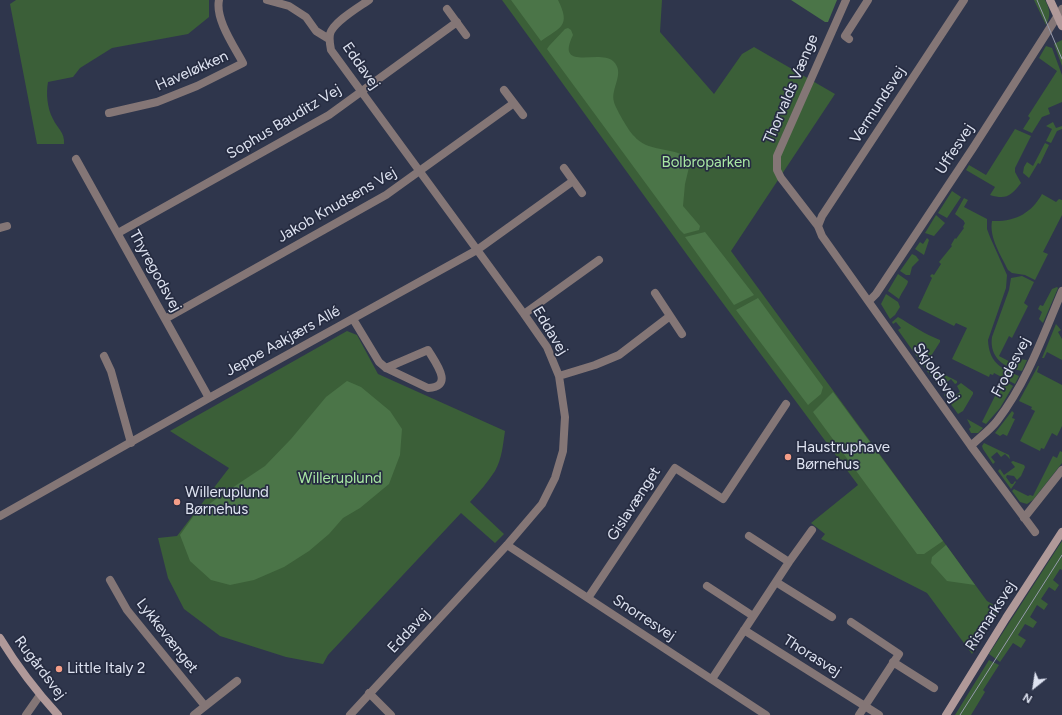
<!DOCTYPE html>
<meta charset="utf-8">
<style>
body{margin:0}
#map{position:relative;width:1062px;height:715px;overflow:hidden;background:#2f364c;font-family:Figtree,sans-serif}
canvas{display:block}
.north{position:absolute;left:1014px;top:667px;width:40px;height:40px;-webkit-text-stroke:3px #262c41;paint-order:stroke;rotate:210deg;font-size:11px;font-weight:700;line-height:16px;text-align:center;color:#dee3f1}
.north::after{content:'';display:block;margin:auto;width:14px;height:18px;background:#dee3f1;clip-path:polygon(50% 0,100% 100%,50% 72%,0 100%)}
</style>
<div id="map">
<canvas width="1062" height="715"></canvas>
<div class="north">N</div>
</div>
<script>
const context = document.querySelector('canvas').getContext('2d');
context.lineJoin = 'round';
function paint(path, color) { context.fillStyle = color; context.fill(path, 'evenodd'); }
function stroke(path, color, width, dash) { context.strokeStyle = color; context.lineWidth = width; context.lineCap = dash ? 'butt' : 'round'; context.setLineDash(dash || []); context.stroke(path); }
function write(font, color, halo, rows, align = 'center') {
  context.font = font + ' Figtree,sans-serif'; context.lineWidth = 3.5; context.setLineDash([]); context.textBaseline = 'middle'; context.strokeStyle = halo; context.fillStyle = color; for (const [text, x, y, turn = 0] of rows) {
    context.save(); context.translate(x, y); context.rotate((+turn || 0) * Math.PI / 180); context.textAlign = isNaN(turn) ? turn : align; if (halo) context.strokeText(text, 0, 0); context.fillText(text, 0, 0); context.restore();
  }
}
paint(new Path2D(`
 M16 0H209V17L188 34 112 48 80 68 73 77 48 82C46 93 47 108 53 119 57 128 65 132 64 144H37L10 4Z
 M502 0H662L660 32 714 94 742 54 754 47 835 94 731 251 987 601 1001 609 972 654 927 593 821 539 825 534 811 523 858 485 693 263Z
 M1034 0H1045C1050 10 1051 15 1046 25Z
 M1062 40V66L1054 44Z
 M1046 46 1052 48 1062 75V102L1048 108 1050 114 1042 117 1032 133 1023 129 1030 118 1028 116 1057 71 1039 58Z
 M1053 122 1056 128 1062 126V129L1057 131 1051 143 1046 141 1052 129 1046 126Z
 M1015 129 1031 136 1015 168V172L1021 183C1011 196 1006 200 990 195L995 187 966 170 969 165 986 175Z
 M1045 143 1049 145 1040 164 1038 163 1029 178 1023 173 1024 167 1027 162 1033 166Z
 M952 191 961 197 947 218 938 213Z
 M1042 194 1056 202 1059 199 1062 200V215L1043 252 1048 254 1035 280 1025 275 1012 273 1008 270C1001 255 989 238 992 221 1014 222 1031 214 1042 194Z
 M964 198 968 200 964 207 987 219V229L990 237 1007 275 1006 288 988 340C989 362 1000 368 1019 376L1015 384 994 373 993 375 990 374 989 377 952 359 967 328 956 323 954 326 918 308 932 278 930 276 932 274 934 275 941 264 939 262 952 246 951 245 955 238 956 239 964 228 963 227 965 223 964 222V221L955 214Z
 M936 215 945 223 934 236 925 233Z
 M927 238 929 240 924 255 915 249 920 242 923 244Z
 M912 254 916 256 919 260 912 267 910 275H906L900 271Z
 M898 274 908 281C908 285 901 293 899 299L888 291Z
 M1022 276 1034 282 1024 303 1028 306 1012 338 1009 336 999 356 1016 365 1019 359 1027 360 1022 371C1004 368 989 357 992 337L1009 290 1011 278Z
 M1057 287 1058 288 1043 323 1039 319 1042 312 1038 309 1040 305 1043 306 1052 289Z
 M886 294 898 302 900 307 895 315 890 319 881 304Z
 M898 317C912 325 924 334 940 340V342L931 356 930 365 925 368 898 330 901 328 896 322 893 324 892 322Z
 M1056 324 1061 330 1058 332 1062 339V360L1047 352 1044 358H1042Z
 M347 331 357 335 378 374 505 431C503 444 502 459 495 471 488 482 479 492 470 502L504 534 495 543 461 513 328 655 323 664 286 657 220 636 184 609 168 578 158 538 177 536 229 468 170 431Z
 M1038 366H1039L1037 372 1062 385V426L1057 436 1052 433 1044 449 1041 448 1040 451 1020 441 1035 411 1031 409 1032 407 1019 401Z
 M931 368 957 381V383L955 384 951 379 947 382 943 377 937 381 940 386 939 387 927 371Z
 M1003 380 1013 386 1000 408 986 424 982 422Z
 M961 383 973 392V394L963 411 958 414 944 395 945 394 950 399 960 392 957 386Z
 M1012 411 1014 413 1012 418 1015 419 1007 436 1003 434 1000 436 995 433Z
 M967 419 983 428 978 433H971L969 429 971 427Z
 M984 443 1009 455 1010 459 1005 454 1001 457 997 452 991 457 995 462 993 464 983 449 982 446Z
 M1060 451 1062 452V463L1033 500 1027 504 1020 502 1012 491 1014 489 1028 496 1030 495 1033 496 1053 456 1057 458Z
 M1013 461 1024 465 1025 467 1021 476 1017 480 1014 476 1007 475 1006 477 1011 484H1013L1015 481 1016 482 1011 489 998 471 1000 469 1004 475 1015 467 1011 462Z
 M1062 541V570L1060 569 1053 580 1059 585 1055 591 1049 587 1041 599 1048 604 1044 610 1037 605 1030 617 1037 622 1033 628 1025 624 1018 635 1026 640 1021 648 1013 643 1000 662 989 654Z
 M989 660 999 665 983 690 985 692 971 715H955Z`), '#3b5f38');
paint(new Path2D(`
 M511 0H558C571 26 561 27 541 41Z
 M791 0H837L828 22H825Z
 M568 28 571 30 573 35C555 72 599 49 613 61 626 73 610 88 614 102 615 107 629 132 634 136 647 152 671 147 687 157L690 163 685 184 683 206 700 226 699 230 684 234 680 230 547 49 549 46 565 29Z
 M705 232 754 295 734 305 685 237Z
 M758 298 823 387 821 394 808 405 736 310Z
 M347 381 361 387 390 411 402 429 400 455 389 484 360 508 343 518 329 534 309 551 284 567 254 580 230 585 211 580 190 561 180 535 195 514 229 490 265 466 291 439 326 397Z
 M833 392 943 541 924 554H917L813 412Z
 M946 545 975 585 947 581 931 563 932 557Z`), '#4b7548');
stroke(new Path2D(`
 M267 0 289 6 306 17 316 31 329 39
 M846 0 777 156V170L781 178 818 226 822 236 971 446 1035 532
 M447 9 466 35
 M849 39 845 36 868 0
 M504 90 523 115
 M109 113 157 102 197 86 243 63C234 46 215 19 219 0
 M76 159 209 398
 M564 168 582 193
 M818 226 822 216 964 0
 M0 228 7 226
 M118 233 329 115 457 22
 M655 293 682 334
 M869 301 876 294 973 148 1062 9
 M524 314 599 260
 M165 319 386 195 514 103
 M353 319 379 362 386 368 428 388C455 387 435 362 428 350L386 368
 M104 356 111 371 131 443
 M559 376 595 365 619 355 670 316
 M971 446C979 438 990 430 997 421 1027 382 1043 336 1062 291
 M0 516 209 398 477 250 573 181
 M1024 518 1062 470
 M749 536 789 562
 M507 545 766 715
 M110 580 127 610 205 706
 M776 582 832 617
 M707 586 753 616
 M588 598 675 468 723 499 786 404
 M851 622 899 654 859 715
 M744 630 879 715
 M893 662 934 688
 M712 679 789 562 812 530
 M369 693 391 715
 M26 715 40 695
 M194 715 237 681
 M350 715 507 545 542 504 555 478 563 451 565 417 559 376 547 347 524 314 331 50C330 45 329 39 330 34 333 22 359 7 369 0`), '#847676', 8);
stroke(new Path2D(`
 M1050 0 1062 26
 M0 638C17 666 36 691 58 715
 M946 715 1006 618 1062 532`), '#b09999', 8);
stroke(new Path2D(`
 M1037 0 1062 59
 M960 715 1062 555`), '#969bad', 1);
for (const [x, y, r, color] of [
 [788,457,4,"#f49e88"],
 [177,502,4,"#f49e88"],
 [59,669,4,"#f49e88"]
]) { const dot = new Path2D(); dot.arc(x, y, r, 0, 2 * Math.PI); context.fillStyle = color; context.fill(dot); stroke(dot, '#262c41', 1.5); }
write('15px', '#dee3f1', '#262c41', [
 ["Eddavej",361,66,55],
 ["Haveløkken",192,71,-24],
 ["Thorvalds Vænge",791,89,-67],
 ["Vermundsvej",878,105,-57],
 ["Sophus Bauditz Vej",284,122,-31],
 ["Uffesvej",955,149,-57],
 ["Jakob Knudsens Vej",337,205,-30],
 ["Thyregodsvej",155,271,61],
 ["Eddavej",550,331,59],
 ["Jeppe Aakjærs Allé",283,341,-29],
 ["Frodesvej",1011,367,-62],
 ["Skjoldsvej",936,373,55],
 ["Gislavænget",634,504,-57],
 ["Rismarksvej",991,616,-57],
 ["Snorresvej",644,618,33],
 ["Eddavej",409,631,-47],
 ["Lykkevænget",167,636,52],
 ["Thorasvej",812,656,32],
 ["Rugårdsvej",40,668,53]
]);
write('15px', '#a8e7a3', '#262c41', [
 ["Bolbroparken",706,163],
 ["Willeruplund",340,479]
]);
write('15px', '#dee3f1', '#262c41', [
 ["Haustruphave",796,448],
 ["Børnehus",796,465],
 ["Willeruplund",185,493],
 ["Børnehus",185,510],
 ["Little Italy 2",67,669]
], 'left');
</script>
